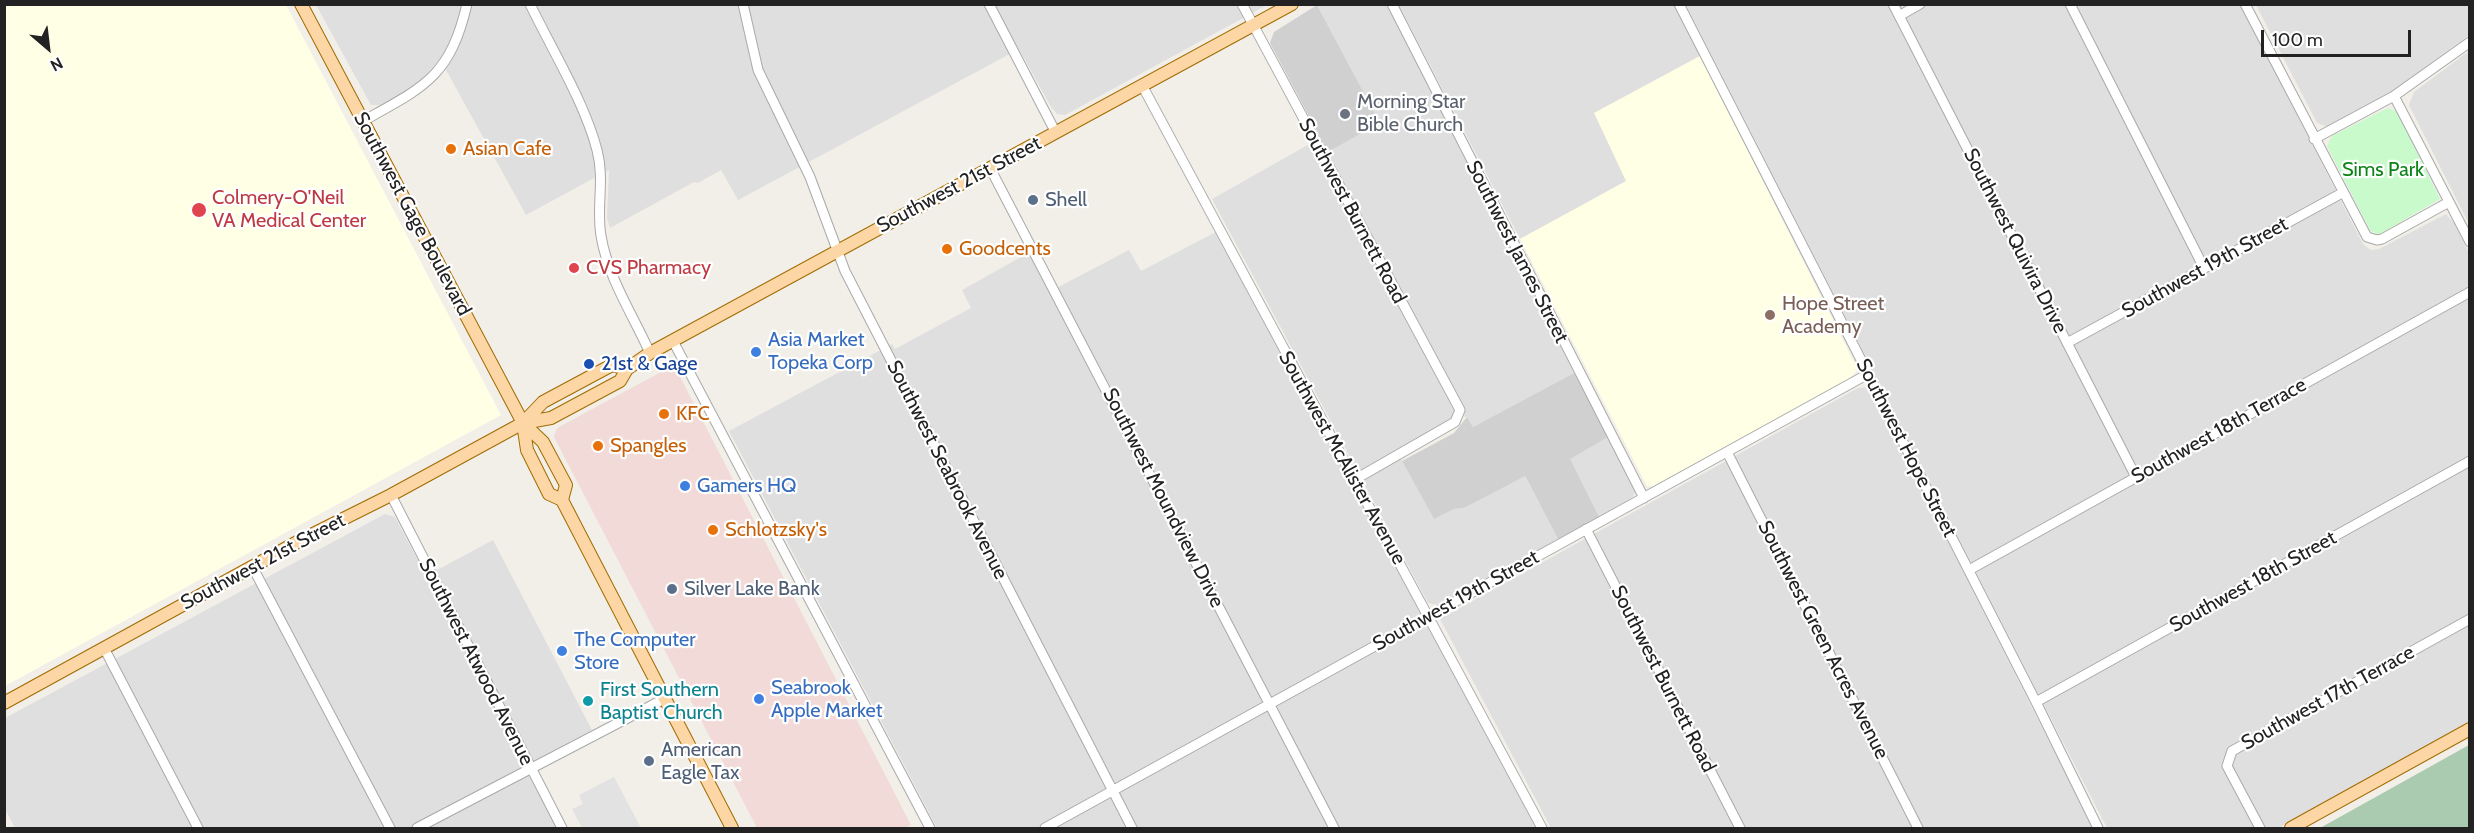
<!DOCTYPE html>
<style>
body{margin:0}
#map{position:relative;width:2474px;height:833px;overflow:hidden;background:#f2efe9;font-family:Cabin,sans-serif}
canvas{display:block}
.frame{position:absolute;inset:0;border:6px solid #222;pointer-events:none}
.north{position:absolute;left:18px;top:18px;width:60px;height:60px;-webkit-text-stroke:4px #fff;paint-order:stroke;rotate:152deg;font-size:16px;font-weight:700;line-height:24px;text-align:center;color:#222}
.north::after{content:'';display:block;margin:auto;width:21px;height:27px;background:#222;clip-path:polygon(50% 0,100% 100%,50% 72%,0 100%)}
.scale{position:absolute;left:2261px;top:30px;width:150px;height:27px;box-sizing:border-box;border:3px solid #222;border-top:0;padding-left:8px;font-size:18px;line-height:21px;white-space:nowrap;color:#222;-webkit-text-stroke:4px #fff;paint-order:stroke}
</style>
<div id="map">
<canvas width="2474" height="833"></canvas>
<div class="frame"></div>
<div class="north">N</div>
<div class="scale">100 m</div>
</div>
<script>
const context = document.querySelector('canvas').getContext('2d');
context.lineJoin = 'round';
function paint(path, color) { context.fillStyle = color; context.fill(path, 'evenodd'); }
function stroke(path, color, width, dash) { context.strokeStyle = color; context.lineWidth = width; context.lineCap = dash ? 'butt' : 'round'; context.setLineDash(dash || []); context.stroke(path); }
function write(font, color, halo, rows, align = 'center') {
  context.font = font + ' Cabin,sans-serif'; context.lineWidth = 4.5; context.setLineDash([]); context.textBaseline = 'middle'; context.strokeStyle = halo; context.fillStyle = color; for (const [text, x, y, turn = 0] of rows) {
    context.save(); context.translate(x, y); context.rotate((+turn || 0) * Math.PI / 180); context.textAlign = isNaN(turn) ? turn : align; if (halo) context.strokeText(text, 0, 0); context.fillText(text, 0, 0); context.restore();
  }
}
paint(new Path2D(`
 M316 5H1267L1065 115 1057 114 1051 107 1019 49 738 200 721 170 698 183 694 182 610 228 607 218 609 170 526 215 440 59 422 79 400 95 382 105H371Z
 M1317 5H1387L1574 373 1473 427 1467 417 1456 415 1453 419 1396 450 1434 519 1454 509 1464 508 1524 475 1558 539 1439 605 1428 603 1212 199 1320 138 1328 152 1380 123Z
 M1399 5H1674L1700 56 1595 113 1627 181 1520 239Z
 M1686 5H2241L2363 244 2371 250 2379 249 2446 214 2454 223 2469 253V722L2279 828H2107Z
 M2256 5H2469V35L2389 95 2327 127 2317 123Z
 M2469 51V224L2409 105 2414 92Z
 M1216 232 1537 828H937L729 431 892 344 895 349 971 308 962 290 1030 252 1051 291 1129 250 1141 271Z
 M1866 387 1872 392 2093 828H1551L1440 619 1858 388Z
 M1608 437 1635 492 1633 497 1599 517 1569 459Z
 M385 514 395 517 426 576 493 540 592 730 524 766 557 828H15L5 809V718Z`), '#e0dfdf');
paint(new Path2D(`
 M674 365 911 825 905 828H757L554 437 557 428Z`), '#f2dad9');
paint(new Path2D(`
 M5 4 286 5 501 415 5 686Z
 M1700 56 1858 370 1849 379 1653 486H1647L1520 239 1626 181 1594 113Z`), '#ffffe5');
paint(new Path2D(`
 M1317 5 1380 123 1328 152 1270 43 1274 32Z
 M1574 373 1608 437 1570 459 1599 517 1558 539 1525 476 1464 508 1454 509 1434 519 1402 461 1454 433 1467 417 1473 427Z`), '#d0d0d0');
paint(new Path2D(`
 M2469 745V828H2320Z`), '#aacbaf');
paint(new Path2D(`
 M2388 108 2397 112 2440 199 2378 235 2370 230 2327 146 2332 136Z`), '#c8facc');
paint(new Path2D(`
 M614 777 641 828H582L572 809 583 804 579 795Z`), '#e2e2e2');
const minor = new Path2D(`
 M530 4C552 50 584 101 597 150 605 180 596 207 601 236 608 278 633 315 650 353
 M743 4 758 70 810 177 845 271 1132 828
 M989 4 1056 133
 M1242 4 1460 410 1455 422 1354 480
 M1392 4 1644 498
 M1679 4 2036 702 2098 828
 M1893 4 2136 477
 M2070 4 2204 268
 M2245 4 2367 237 2377 240 2382 239 2449 202
 M1899 16 1920 4
 M1143 87 1542 828
 M2394 96 2470 242
 M363 121C424 87 450 77 467 4
 M2314 139 2394 96 2470 42
 M990 168 1334 828
 M673 341 930 828
 M2067 343 2342 193
 M1727 452 1918 828
 M391 495 562 828
 M1586 529 1740 828
 M252 566 390 828
 M1969 570 2470 292
 M104 648 198 828
 M2036 702 2470 461
 M417 828 664 699
 M1045 828 1868 374
 M2260 828 2227 766 2232 751 2470 619`);
const major = new Path2D(`
 M301 4 523 423 543 442 566 485 562 500
 M523 423 551 418 620 381 627 369 650 353 1292 4
 M523 423 527 450 549 494 562 500 732 828
 M4 703 301 540 391 495 523 423 543 402 612 365 627 369
 M2291 828 2470 729`);
stroke(minor, '#a9a9a9', 11);
stroke(major, '#a06b00', 14);
stroke(minor, '#fff', 9);
stroke(major, '#fcd6a4', 12);
for (const [x, y, r, color] of [
 [1345,114,6,"#6b7280"],
 [451,149,6,"#e8710a"],
 [1033,200,6,"#5c6f8a"],
 [199,210,8,"#e0444e"],
 [947,249,6,"#e8710a"],
 [574,268,6,"#e0444e"],
 [1770,315,6,"#8d6e63"],
 [756,352,6,"#3f7fe0"],
 [589,364,6,"#1a4fb4"],
 [664,414,6,"#e8710a"],
 [598,446,6,"#e8710a"],
 [685,486,6,"#3f7fe0"],
 [713,530,6,"#e8710a"],
 [672,589,6,"#5c6f8a"],
 [562,651,6,"#3f7fe0"],
 [759,699,6,"#3f7fe0"],
 [588,701,6,"#0f9aa8"],
 [649,761,6,"#5c6f8a"]
]) { const dot = new Path2D(); dot.arc(x, y, r, 0, 2 * Math.PI); context.fillStyle = color; context.fill(dot); stroke(dot, '#fff', 2); }
write('20px', '#5b616d', '#fff', [
 ["Morning Star",1357,102],
 ["Bible Church",1357,125]
], 'left');
write('20px', '#c56008', '#fff', [
 ["Asian Cafe",463,149],
 ["Goodcents",959,249],
 ["KFC",676,414],
 ["Spangles",610,446],
 ["Schlotzsky's",725,530]
], 'left');
write('20px', '#0c8416', '#fff', [
 ["Sims Park",2383,170]
]);
write('20px', '#222', '#fff', [
 ["Southwest 21st Street",959,185,-28],
 ["Southwest Burnett Road",1352,211,62],
 ["Southwest Gage Boulevard",412,214,62],
 ["Southwest Quivira Drive",2015,241,63],
 ["Southwest James Street",1517,252,63],
 ["Southwest 19th Street",2205,268,-29],
 ["Southwest 18th Terrace",2219,431,-29],
 ["Southwest Hope Street",1906,448,63],
 ["Southwest McAlister Avenue",1342,458,61],
 ["Southwest Seabrook Avenue",947,470,63],
 ["Southwest Moundview Drive",1163,498,63],
 ["Southwest 21st Street",263,562,-28],
 ["Southwest 18th Street",2253,582,-29],
 ["Southwest 19th Street",1456,601,-29],
 ["Southwest Green Acres Avenue",1823,640,63],
 ["Southwest Atwood Avenue",476,662,63],
 ["Southwest Burnett Road",1663,679,63],
 ["Southwest 17th Terrace",2328,698,-29]
]);
write('20px', '#be3a42', '#fff', [
 ["Colmery-O'Neil",212,198],
 ["VA Medical Center",212,221],
 ["CVS Pharmacy",586,268]
], 'left');
write('20px', '#4e5e75', '#fff', [
 ["Shell",1045,200],
 ["Silver Lake Bank",684,589],
 ["American",661,750],
 ["Eagle Tax",661,773]
], 'left');
write('20px', '#785e54', '#fff', [
 ["Hope Street",1782,304],
 ["Academy",1782,327]
], 'left');
write('20px', '#366cbe', '#fff', [
 ["Asia Market",768,340],
 ["Topeka Corp",768,363],
 ["Gamers HQ",697,486],
 ["The Computer",574,640],
 ["Store",574,663],
 ["Seabrook",771,688],
 ["Apple Market",771,711]
], 'left');
write('20px', '#164399', '#fff', [
 ["21st & Gage",601,364]
], 'left');
write('20px', '#0d838f', '#fff', [
 ["First Southern",600,690],
 ["Baptist Church",600,713]
], 'left');
</script>
